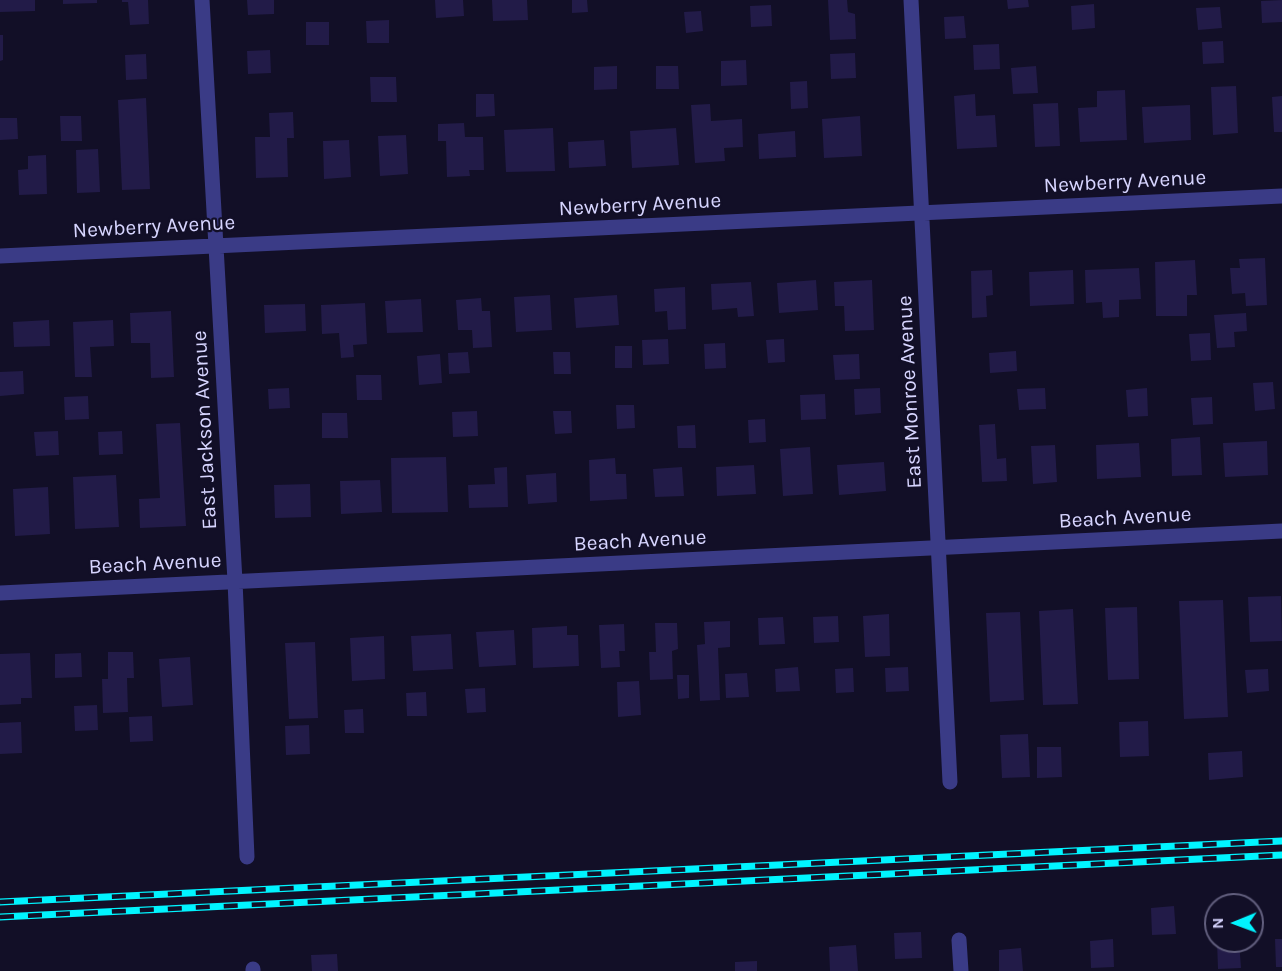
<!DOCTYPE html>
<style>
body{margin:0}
#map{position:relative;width:1282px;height:971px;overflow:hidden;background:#120f27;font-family:Karla,sans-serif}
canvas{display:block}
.north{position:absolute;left:1204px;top:893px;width:60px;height:60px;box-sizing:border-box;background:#120f27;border:2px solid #615e7d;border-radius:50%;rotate:269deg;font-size:16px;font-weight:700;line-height:24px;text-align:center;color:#d7d5ff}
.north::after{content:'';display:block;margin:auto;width:21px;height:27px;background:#01f4ff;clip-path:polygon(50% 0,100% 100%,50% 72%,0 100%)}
</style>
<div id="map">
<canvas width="1282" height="971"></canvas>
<div class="north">N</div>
</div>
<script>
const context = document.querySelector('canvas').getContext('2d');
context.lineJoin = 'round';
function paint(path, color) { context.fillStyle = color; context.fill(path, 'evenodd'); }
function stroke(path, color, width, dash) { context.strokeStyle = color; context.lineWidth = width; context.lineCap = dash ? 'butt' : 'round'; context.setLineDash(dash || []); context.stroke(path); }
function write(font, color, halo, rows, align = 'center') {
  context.font = font + ' Karla,sans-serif'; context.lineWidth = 4.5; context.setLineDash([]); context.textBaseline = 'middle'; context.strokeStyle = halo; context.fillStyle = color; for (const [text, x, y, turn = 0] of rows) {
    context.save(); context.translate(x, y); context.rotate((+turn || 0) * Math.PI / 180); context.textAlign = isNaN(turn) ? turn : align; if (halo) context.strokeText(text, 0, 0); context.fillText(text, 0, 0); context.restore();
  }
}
paint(new Path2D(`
 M0 0H35V11L0 12Z
 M63 0H97V3L63 4Z
 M122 0H148L149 24 130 25 128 2H122Z
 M247 0H274V14L248 15Z
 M435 0H463L464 16 436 18Z
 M492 0H527L528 20 493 21Z
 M572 0H587L588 12 572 13Z
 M828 0H847L848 12 855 14 856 39 830 40Z
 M1007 0H1028L1029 7 1008 9Z
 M1282 0V22L1262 23 1261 1Z
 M1094 4 1095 28 1072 30 1071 6Z
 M771 5 772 26 751 27 750 6Z
 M1220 7 1222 28 1198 30 1196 8Z
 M701 11 703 31 686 33 684 12Z
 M964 16 966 38 945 39 944 17Z
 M389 20V43H367L366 21Z
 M306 22H329V45H306Z
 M0 35H3V60L0 61Z
 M1223 41 1224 63 1203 64 1202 42Z
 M999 44 1000 69 974 70 973 45Z
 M270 50 271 73 248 74 247 51Z
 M855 53 856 78 831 79 830 54Z
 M146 54 147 79 126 80 125 55Z
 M746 60 747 85 721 86V61Z
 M617 66V89L594 90V67Z
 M656 66H678L679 89H656Z
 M1036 66 1038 93 1013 94 1011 68Z
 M370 77H396L397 102H371Z
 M807 81 808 108 791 109 790 82Z
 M1236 86 1238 133 1213 135 1211 87Z
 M1125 90 1127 140 1080 142 1078 108 1097 107V91Z
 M476 94H494L495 116 476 117Z
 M975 94 976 116 995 115 997 147 957 149 954 96Z
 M1282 96V132H1274L1272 97Z
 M146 98 150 189 122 190 118 100Z
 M1058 103 1060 146 1035 147 1033 104Z
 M710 104 711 121 742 119 743 147 724 148 725 161 695 163 691 105Z
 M1190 105 1191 140 1144 143 1142 107Z
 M293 112 294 138H287L288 177 256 178 255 137H270L269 113Z
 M60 116H81L82 141H61Z
 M860 116 862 156 824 158 822 119Z
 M0 118H17L18 139 0 140Z
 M464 123 465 137H483L484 170H469L470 176 447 177 446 141H438V124Z
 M553 128 555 171 506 172 504 130Z
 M676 128 679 165 632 168 630 131Z
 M795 131 796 157 759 159 758 134Z
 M406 135 408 174 380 176 378 136Z
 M349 140 351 177 324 179 323 141Z
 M604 140 606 166 569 168 568 142Z
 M98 149 100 192 77 193 76 150Z
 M46 155 47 194 19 195 18 170 28 169V156Z
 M1265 258 1267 305 1246 306 1245 293 1232 294 1230 268H1240L1239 259Z
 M1195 260 1197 295H1187V316H1156L1155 262Z
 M1139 268 1141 299 1119 300V317L1103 318 1102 302 1086 303 1085 270Z
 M992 270 993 295 986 296 987 317 972 318 971 271Z
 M1073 270 1074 304 1030 306 1029 272Z
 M816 280 818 310 779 313 777 283Z
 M872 280 874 330 845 331 844 306H835L834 282Z
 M751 282 754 316 738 317 737 308 712 310 711 284Z
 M685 287 686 329 668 330 667 311 655 312 654 289Z
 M550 295 552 330 516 332 514 297Z
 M617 295 619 325 576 328 574 298Z
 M481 298 482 311H490L492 347 473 348 472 330H458L456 300Z
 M421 299 423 332 387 333 385 301Z
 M365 303 367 344 353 345 354 357 341 358 339 333 322 334 321 305Z
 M305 304 306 331 265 333 264 305Z
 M171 311 174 377 151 378 150 343H131L130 313Z
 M1246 313 1247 331 1234 332 1235 347 1217 348 1214 315Z
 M49 320 50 346 14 347 13 322Z
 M113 320 114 346 90 347 92 377H75L73 322Z
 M1210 333 1211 360 1191 361 1189 334Z
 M668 339 669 364 643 365 642 340Z
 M784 339 785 362 768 363 766 340Z
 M725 343 726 368 705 369 704 344Z
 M615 346H632V368H615Z
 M1016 351 1017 371 990 373 989 353Z
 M468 352 470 373 449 374 448 353Z
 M553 352H570L571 374H554Z
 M440 354 442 383 419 385 417 356Z
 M859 354 860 379 835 380 833 355Z
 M23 371 24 394 0 396V372Z
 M356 375H381L382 400H357Z
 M1273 382 1275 409 1255 411 1253 383Z
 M289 388 290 408 269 409 268 389Z
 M880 388 881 413 855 415 854 389Z
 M1045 388 1046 409 1019 410 1017 389Z
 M1147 388 1148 416 1128 417 1126 390Z
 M825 394 826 419 801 420 800 395Z
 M88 396 89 419 65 420 64 397Z
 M1212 397 1213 424 1193 425 1191 398Z
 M616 405H634L635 428 617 429Z
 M477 411 478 436 453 437 452 412Z
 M553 411H571L572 433 555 434Z
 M322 413H347L348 438H322Z
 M765 419 766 442 749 443 748 420Z
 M180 423 186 526 140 528 139 499 160 498 156 424Z
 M995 424 997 459 1006 458 1007 481 982 482 979 425Z
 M695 425 696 448H678L677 426Z
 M58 431 59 455 36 456 34 432Z
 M122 431 123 454 99 455 98 432Z
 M1200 437 1202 475 1172 476 1171 439Z
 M1267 441 1268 475 1225 477 1223 443Z
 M1139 443 1141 477 1097 479 1096 445Z
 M1055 445 1057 482 1033 484 1031 446Z
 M810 447 813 494 783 496 780 449Z
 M446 457 448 512 392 513 391 458Z
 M615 458 616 474H626L627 499 590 501 589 460Z
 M884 462 886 491 839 495 837 465Z
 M754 465 756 494 717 496 716 467Z
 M507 467 508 507 469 508 468 485 495 484 494 468Z
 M682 467 684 496 655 497 653 469Z
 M556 473 557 502 528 504 526 475Z
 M116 475 119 527 75 529 73 477Z
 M380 480 382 512 341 514 340 481Z
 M310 484 311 517 275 518 274 485Z
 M48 487 50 534 15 536 13 489Z
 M1281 596 1282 641 1250 642 1248 597Z
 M1223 600 1228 717 1184 719 1179 601Z
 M1137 607 1139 679 1108 680 1105 608Z
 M1073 609 1078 704 1043 705 1039 611Z
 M1020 612 1024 700 990 702 986 613Z
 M889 614 890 656 865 657 863 616Z
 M838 616 839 642 814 643 813 617Z
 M783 617 785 644 759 645 758 618Z
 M730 621V647L718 648 720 700 700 701 697 645 705 644 704 622Z
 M655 623H677L678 649 672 651 673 679 650 680 649 652H656Z
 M624 624 625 651H619L620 667 601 668 599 625Z
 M567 626V635H578L579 666 533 668 532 628Z
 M514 630 516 665 479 667 476 632Z
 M451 634 453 669 413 671 411 636Z
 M384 636 385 679 352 681 350 638Z
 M315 642 318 718 289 719 285 643Z
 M108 652H133L134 678H127L128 712 103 713 102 679H108Z
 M30 653 32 698H21V704L0 705V654Z
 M81 653 82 677 55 678V654Z
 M190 657 193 705 162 707 159 659Z
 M798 667 800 691 776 692 775 669Z
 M908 667 909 691 886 692 885 668Z
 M853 668 854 692 836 693 835 669Z
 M1268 669 1269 691 1247 693 1245 670Z
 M747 673 749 697 726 698 725 674Z
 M677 675H689V698L678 699Z
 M639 681 641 715 618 717 617 682Z
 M485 688 486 712 467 713 465 689Z
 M426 692 427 716H407L406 693Z
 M97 705 98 730 75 731 74 706Z
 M363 709 364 733H345L344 710Z
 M152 716 153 741 130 742 129 717Z
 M1148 721 1149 756 1120 757 1119 722Z
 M21 722 22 753 0 754V723Z
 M309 725 310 754 286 755 285 726Z
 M1028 734 1030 777 1002 778 1000 735Z
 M1037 747H1061L1062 777 1037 778Z
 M1242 751 1243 777 1209 780 1208 753Z
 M1174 906 1176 934 1152 935 1151 908Z
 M921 932 922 958 895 959 894 933Z
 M1113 939 1114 967 1091 968 1090 941Z
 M1275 939H1282V967H1276Z
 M1217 941H1239L1241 968 1218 969Z
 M856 945 858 971H830L829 947Z
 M1021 948 1023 971H999V950Z
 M337 954 338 971H312L311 955Z
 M757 961V971H735V962Z`), '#221b48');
stroke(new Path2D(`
 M202 0 235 581 247 857
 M911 0 950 782
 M0 256 1282 196
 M0 593 1282 531
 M959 940 961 971
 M253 969V971`), '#3a3b86', 15);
const rail = new Path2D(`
 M0 902 1282 841
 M0 917 1282 855`);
stroke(rail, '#01f4ff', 7);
stroke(rail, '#120f27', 4.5, [14]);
write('21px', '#d7d5ff', '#120f27', [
 ["Newberry Avenue",1125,182,-3],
 ["Newberry Avenue",640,205,-3],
 ["Newberry Avenue",154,227,-3],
 ["East Monroe Avenue",910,392,-93],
 ["East Jackson Avenue",205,430,-93],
 ["Beach Avenue",1125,518,-3],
 ["Beach Avenue",640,541,-3],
 ["Beach Avenue",155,564,-3]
]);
</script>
